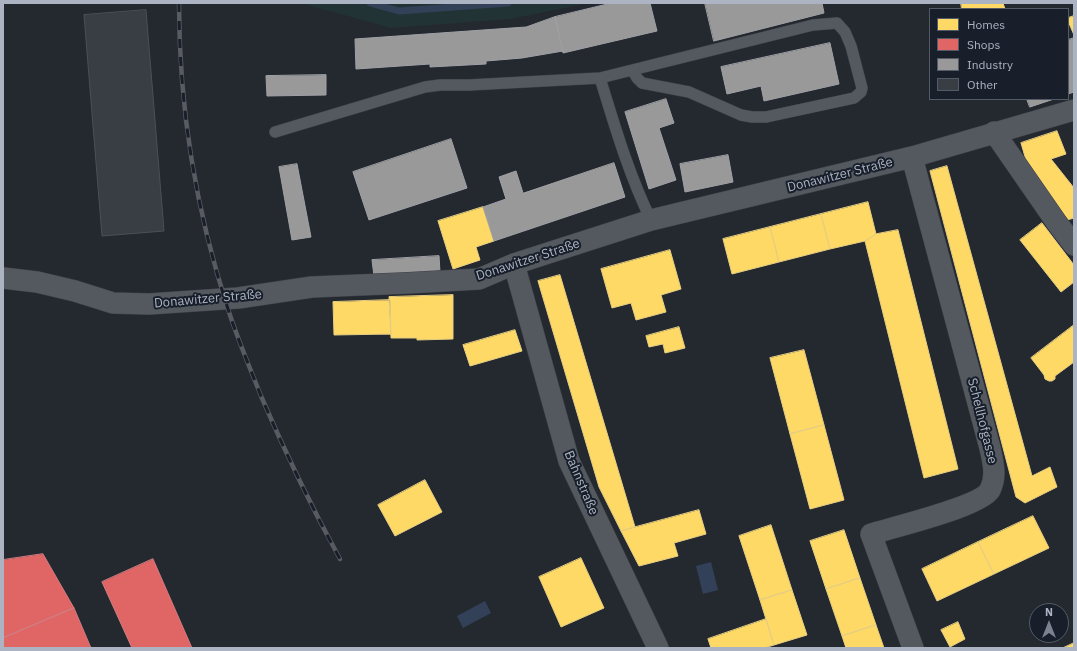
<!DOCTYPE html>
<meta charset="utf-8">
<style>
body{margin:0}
#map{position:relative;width:1077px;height:651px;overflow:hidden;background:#242930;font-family:"IBM Plex Sans",sans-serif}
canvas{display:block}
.frame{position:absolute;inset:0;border:4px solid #acb4c3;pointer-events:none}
.legend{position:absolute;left:929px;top:8px;width:140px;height:92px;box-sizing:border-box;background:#181f2a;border:1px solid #535b67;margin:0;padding:5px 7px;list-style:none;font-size:12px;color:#acb4c3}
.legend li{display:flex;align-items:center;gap:8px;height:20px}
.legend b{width:20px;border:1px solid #535b67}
.north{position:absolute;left:1029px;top:603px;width:40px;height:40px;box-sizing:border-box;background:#181f2a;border:1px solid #535b67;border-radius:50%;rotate:0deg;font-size:11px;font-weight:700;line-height:16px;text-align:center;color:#acb4c3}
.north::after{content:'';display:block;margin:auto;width:14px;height:18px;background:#7c8390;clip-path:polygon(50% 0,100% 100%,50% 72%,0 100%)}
</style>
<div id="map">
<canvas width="1077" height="651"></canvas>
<div class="frame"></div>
<ul class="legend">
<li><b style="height:11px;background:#ffd966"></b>Homes</li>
<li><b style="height:11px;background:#e06666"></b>Shops</li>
<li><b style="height:11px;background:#999"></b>Industry</li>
<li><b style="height:11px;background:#393e44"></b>Other</li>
</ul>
<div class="north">N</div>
</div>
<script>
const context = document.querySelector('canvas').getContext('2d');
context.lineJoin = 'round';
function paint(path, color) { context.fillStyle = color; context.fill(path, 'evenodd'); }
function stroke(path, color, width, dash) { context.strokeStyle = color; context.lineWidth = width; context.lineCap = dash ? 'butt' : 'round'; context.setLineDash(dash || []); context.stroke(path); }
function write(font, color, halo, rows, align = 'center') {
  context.font = font + ' "IBM Plex Sans",sans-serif'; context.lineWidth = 4; context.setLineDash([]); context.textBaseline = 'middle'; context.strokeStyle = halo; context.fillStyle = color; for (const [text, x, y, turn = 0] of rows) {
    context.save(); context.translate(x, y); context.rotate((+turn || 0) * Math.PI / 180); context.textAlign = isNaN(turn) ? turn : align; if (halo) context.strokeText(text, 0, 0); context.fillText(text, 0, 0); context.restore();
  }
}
paint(new Path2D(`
 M301 3H589L510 19 391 28Z`), '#223336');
paint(new Path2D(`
 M711 562 718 590 703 594 696 566Z
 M485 601 491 613 463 628 457 616Z`), '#324158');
const homes = new Path2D(`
 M961 3H1003L1005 9H962Z
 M1074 16V35L1068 21V18Z
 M1057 131 1066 154 1051 159 1074 188V218L1067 220 1028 167 1021 143Z
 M947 166 1032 476 1050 467 1057 487 1025 503 1016 497 930 171Z
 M868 202 876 234 865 241 830 249 821 214Z
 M483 207 494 241 476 247 480 260 453 269 438 221Z
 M821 214 830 249 779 262 770 227Z
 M1042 223 1074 265V282L1061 292 1020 240Z
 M770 227 779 262 732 274 723 239Z
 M898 230 958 469 924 478 865 241 876 234Z
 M670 250 681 289 661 295 666 312 636 320 631 303 612 308 601 269Z
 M560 275 635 527 621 531 599 487 538 281Z
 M453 295V339L417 340V338H391L389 297Z
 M390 300 391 334 334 335 333 302Z
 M1074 325V362L1055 376V379L1052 381H1049L1045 379 1044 375 1031 358Z
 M679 327 685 348 665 353 663 344 649 347 646 336Z
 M515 330 522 351 470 366 463 345Z
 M804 350 824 425 790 434 770 358Z
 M824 425 844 500 810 509 790 434Z
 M425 480 442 512 395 536 378 505Z
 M699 510 706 534 674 543 678 556 639 566 621 531Z
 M1033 516 1049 548 994 574 978 542Z
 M771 525 792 590 760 600 739 536Z
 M844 530 860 578 826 589 810 541Z
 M978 542 994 574 937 601 922 569Z
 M581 558 604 608 561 627 539 577Z
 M860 578 876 625 842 636 826 589Z
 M792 590 807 635 774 645 760 600Z
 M766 619 774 645 764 648H711L708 639Z
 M958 622 965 639 950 647 941 630Z
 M876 625 884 648H846L842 636Z
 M1074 643V648H1063Z`);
paint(homes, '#ffd966');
stroke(homes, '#e6ce82', 1);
const shops = new Path2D(`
 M43 554 74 608 3 638V560Z
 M153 559 192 648H132L102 582Z
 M74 608 91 648H3V638Z`);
paint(shops, '#e06666');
stroke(shops, '#d07d82', 1);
const industry = new Path2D(`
 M612 3H650L657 31 563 53 555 17Z
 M705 3H822L824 13 714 41Z
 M555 17 563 51 522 58 486 61V64L430 67V64L356 69 355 39 526 27Z
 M1074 38V92L1068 94V40Z
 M830 43 839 84 764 101 761 86 727 94 721 67Z
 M326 75V95L267 96 266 76Z
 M666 99 674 123 659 128 676 180 649 189 625 112Z
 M1027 99H1054L1030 107Z
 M451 139 467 188 369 220 353 172Z
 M728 155 733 182 685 192 680 164Z
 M614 163 625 197 494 241 483 207 506 199 499 177 516 171 523 193Z
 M297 164 311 237 292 240 279 167Z
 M439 256 440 272 374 276 372 260Z`);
paint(industry, '#999');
stroke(industry, '#9fa1a6', 1);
stroke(new Path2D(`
 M370 3 399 11 508 3`), '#324158', 7);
const building = new Path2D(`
 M146 10 164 231 102 236 84 15Z`);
paint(building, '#393e44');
stroke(building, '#4b5058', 1);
const lane = new Path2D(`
 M600 78 813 25 837 23 845 32 851 46 862 88 861 92 854 98 766 117H752L741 115 689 92 642 83 637 78 633 71
 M275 132 425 87 440 85H469L600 78C615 127 629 175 651 220`);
const street = new Path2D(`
 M994 132 1057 223 1074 245
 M912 157 990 448C993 462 997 476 990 490 981 506 892 528 871 534L913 648
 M514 264 569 461 658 648
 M3 278 37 282 75 291 113 303 149 304 238 298 312 287 408 283 479 279 514 264 651 220 912 157 1074 110`);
stroke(lane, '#404349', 12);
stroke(street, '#404349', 22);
stroke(lane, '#54585f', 11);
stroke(street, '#54585f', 21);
const rail = new Path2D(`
 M179 3C179 108 196 212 229 312 238 340 250 368 261 396 285 452 311 506 340 559`);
stroke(rail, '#585b62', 4.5);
stroke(rail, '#181f2a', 3, [9]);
write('13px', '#acb4c3', '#181f2a', [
 ["Donawitzer Straße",840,175,-14],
 ["Donawitzer Straße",528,260,-18],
 ["Donawitzer Straße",208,299,-5],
 ["Schellhofgasse",982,421,76],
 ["Bahnstraße",581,483,67]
]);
</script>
